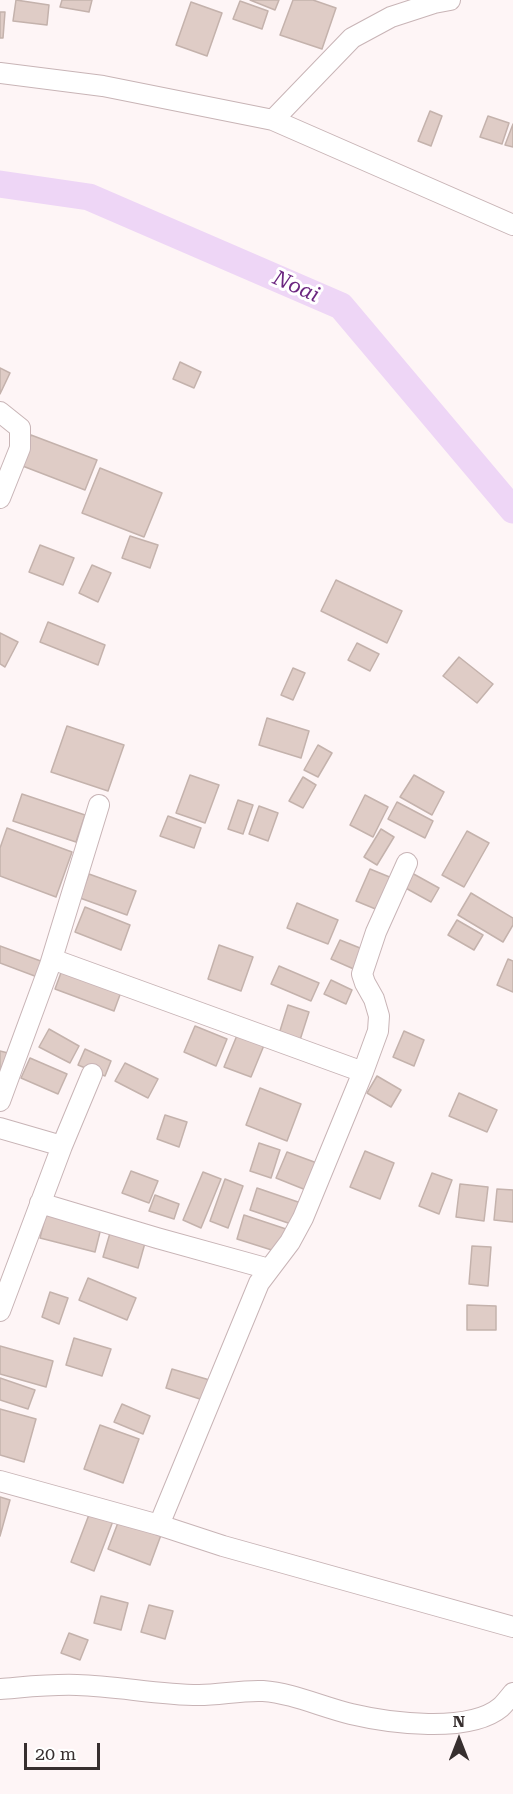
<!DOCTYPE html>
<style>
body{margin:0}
#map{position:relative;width:513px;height:1794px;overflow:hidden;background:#fef5f6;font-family:"Roboto Serif",serif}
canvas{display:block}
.north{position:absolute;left:429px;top:1710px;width:60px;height:60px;-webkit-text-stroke:4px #fff;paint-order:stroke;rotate:0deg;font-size:16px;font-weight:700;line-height:24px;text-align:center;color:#372f2f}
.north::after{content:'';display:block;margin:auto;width:21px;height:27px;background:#372f2f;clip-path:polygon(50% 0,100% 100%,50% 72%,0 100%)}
.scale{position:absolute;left:24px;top:1743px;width:76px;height:27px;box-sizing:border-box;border:3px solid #372f2f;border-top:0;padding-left:8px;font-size:18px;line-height:21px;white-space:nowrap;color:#372f2f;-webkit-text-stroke:4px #fff;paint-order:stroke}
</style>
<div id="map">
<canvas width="513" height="1794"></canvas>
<div class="north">N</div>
<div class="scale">20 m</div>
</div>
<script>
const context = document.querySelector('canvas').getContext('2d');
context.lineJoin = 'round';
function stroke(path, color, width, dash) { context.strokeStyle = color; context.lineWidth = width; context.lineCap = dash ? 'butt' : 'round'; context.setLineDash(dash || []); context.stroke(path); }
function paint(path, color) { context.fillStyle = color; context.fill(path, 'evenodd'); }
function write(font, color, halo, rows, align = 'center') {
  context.font = font + ' "Roboto Serif",serif'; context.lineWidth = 6; context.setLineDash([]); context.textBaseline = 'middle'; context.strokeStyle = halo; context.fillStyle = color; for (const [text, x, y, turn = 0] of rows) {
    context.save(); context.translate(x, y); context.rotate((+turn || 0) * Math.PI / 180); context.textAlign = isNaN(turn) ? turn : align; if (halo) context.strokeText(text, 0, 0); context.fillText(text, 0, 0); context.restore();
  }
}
stroke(new Path2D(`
 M0 184 89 197 341 306 513 510`), '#eed6f6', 27);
const building = new Path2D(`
 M16 0 49 5 47 25 13 21Z
 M62 0H92L89 12 60 7Z
 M250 0H279L275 10Z
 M293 0H313L336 8 322 49 280 35Z
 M240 1 268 11 262 29 233 19Z
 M191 2 222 13 207 56 176 45Z
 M0 12H5L3 38H0Z
 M430 111 442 116 431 146 418 141Z
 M488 116 509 123 502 144 480 137Z
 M513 124V147L505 145Z
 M180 362 201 372 194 388 173 379Z
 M0 368 10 373 0 394Z
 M31 435 97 460 85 490 20 465Z
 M100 468 162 493 144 537 82 513Z
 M130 536 158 545 150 568 122 558Z
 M40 545 74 558 63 585 29 572Z
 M92 565 111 573 98 602 79 593Z
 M336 580 402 611 387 643 321 611Z
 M48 622 105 645 98 665 40 642Z
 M0 633 18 642 5 667 0 664Z
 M357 643 379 654 370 671 348 660Z
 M459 657 493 684 477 703 443 676Z
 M293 668 305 673 293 700 281 695Z
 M267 718 309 731 301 758 259 745Z
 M67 726 124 745 108 791 51 772Z
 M318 745 332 753 318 777 304 770Z
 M190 775 219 785 205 823 176 813Z
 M414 775 444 792 432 815 400 797Z
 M303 777 316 785 303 808 289 801Z
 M22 794 85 815 76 842 13 821Z
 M365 795 388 807 373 837 350 825Z
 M238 800 253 805 243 834 228 829Z
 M397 802 433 821 425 838 388 819Z
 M259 806 278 813 268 841 249 834Z
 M168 816 201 828 194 848 160 836Z
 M7 828 72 852 56 897 0 876V848Z
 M381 829 394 837 377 865 364 857Z
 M467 831 489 843 464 887 442 875Z
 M370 869 392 878 378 910 356 901Z
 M410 872 439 888 431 902 402 886Z
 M89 874 136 891 127 915 80 898Z
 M471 893 513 918V925L503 942 458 915Z
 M297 903 338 920 328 944 287 928Z
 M85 907 130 925 121 950 75 932Z
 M457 920 483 935 474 950 448 935Z
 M340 940 365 950 356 970 331 959Z
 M219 945 253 957 241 991 208 979Z
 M0 946 46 963 40 978 0 963Z
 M508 959 513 961V992L497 985Z
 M279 966 319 983 311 1001 271 984Z
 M62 970 121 992 114 1011 55 989Z
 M331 980 352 990 346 1004 324 994Z
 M288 1005 309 1012 300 1040 279 1034Z
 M195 1026 227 1039 216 1066 184 1052Z
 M240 1028 267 1038 251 1077 224 1067Z
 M49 1029 79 1046 70 1063 39 1047Z
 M404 1031 424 1040 414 1066 393 1057Z
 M85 1049 111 1061 105 1076 78 1065Z
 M0 1051 8 1053 0 1073Z
 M30 1058 67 1074 58 1094 21 1078Z
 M125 1063 158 1079 148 1098 115 1081Z
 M377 1076 401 1090 391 1107 367 1093Z
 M260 1088 301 1104 287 1141 246 1125Z
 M459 1093 497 1110 487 1132 449 1116Z
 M165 1115 187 1122 179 1147 157 1139Z
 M259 1143 280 1150 271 1178 250 1171Z
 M365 1151 394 1163 380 1199 350 1187Z
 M287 1152 317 1163 306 1190 276 1178Z
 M131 1171 158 1181 149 1203 122 1193Z
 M203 1172 221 1179 201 1228 183 1220Z
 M432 1173 452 1180 439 1214 419 1206Z
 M225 1179 243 1186 228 1228 210 1221Z
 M460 1184 488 1187 484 1221 456 1217Z
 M257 1188 301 1203 294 1225 250 1210Z
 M497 1189 513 1190V1222L494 1220Z
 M155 1195 179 1204 174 1219 149 1211Z
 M46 1214 101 1228 95 1252 40 1238Z
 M244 1215 286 1229 278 1252 237 1239Z
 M110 1233 145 1243 138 1268 103 1257Z
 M472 1246 491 1247 488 1286 469 1284Z
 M88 1278 136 1298 127 1320 79 1300Z
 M50 1292 68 1298 59 1324 42 1317Z
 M467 1305 496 1306V1330H467Z
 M74 1338 111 1349 102 1376 66 1365Z
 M0 1346 53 1361 46 1387 0 1374Z
 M172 1369 213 1381 206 1401 166 1388Z
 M0 1378 35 1390 28 1409 0 1400Z
 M122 1404 150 1416 143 1434 114 1422Z
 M0 1409 36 1419 24 1462 0 1455Z
 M100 1425 139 1439 123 1483 84 1469Z
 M0 1497 10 1500 0 1536Z
 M90 1512 113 1521 94 1571 71 1562Z
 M119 1520 161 1535 150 1565 108 1549Z
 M101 1596 128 1603 121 1630 94 1623Z
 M149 1605 173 1611 165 1639 141 1632Z
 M69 1633 88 1640 80 1660 61 1653Z`);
paint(building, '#dfccc6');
stroke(building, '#c4b2ac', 1.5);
const minor = new Path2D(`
 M0 73 103 86 273 120 513 225
 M273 120 352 38 391 17 434 3 450 0
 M0 412 20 428V448L0 498
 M52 959 363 1072
 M0 1101 50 965 99 805
 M0 1128 62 1146 0 1311
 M62 1146 92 1074
 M40 1203 157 1238 269 1269
 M0 1481 159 1525 223 1546 513 1627
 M159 1525 259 1283 290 1242 303 1218 363 1072 378 1031 379 1016 374 999 365 983 362 974 376 932 407 863
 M0 1689C26 1687 52 1684 77 1685 118 1686 158 1695 199 1695 220 1695 241 1690 263 1691 292 1693 322 1707 351 1714 389 1723 469 1734 501 1707 505 1703 509 1698 513 1693`);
stroke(minor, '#c8b4b6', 22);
stroke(minor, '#fff', 20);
write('italic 21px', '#6c2780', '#fff', [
 ["Noai",296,287,24]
]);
</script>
